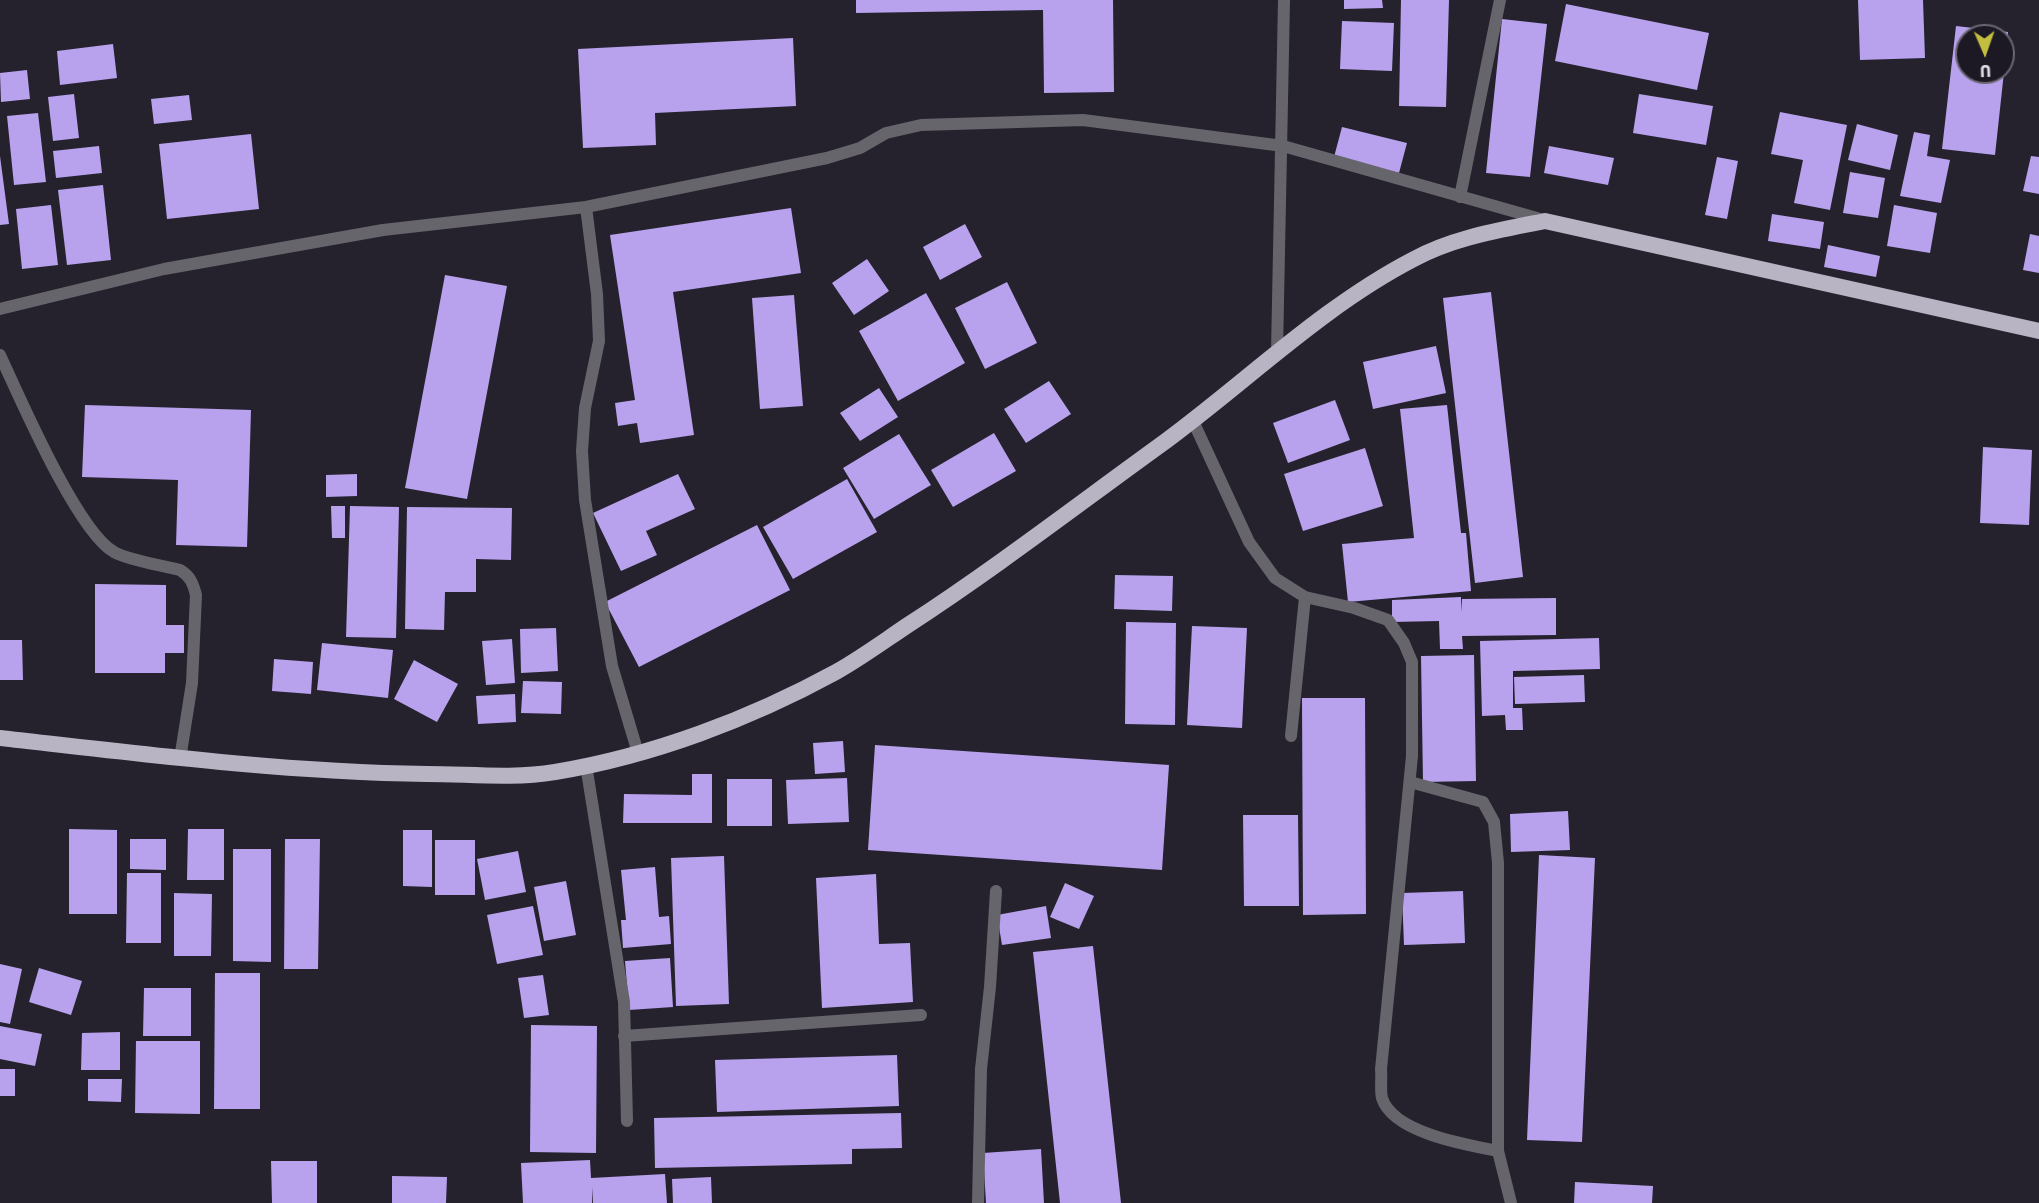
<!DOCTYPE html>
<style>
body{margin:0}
#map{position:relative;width:2039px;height:1203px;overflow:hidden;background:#25222e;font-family:Jost,sans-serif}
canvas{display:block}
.north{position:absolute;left:1955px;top:24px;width:60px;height:60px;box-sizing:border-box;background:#1c1824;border:2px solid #6a6671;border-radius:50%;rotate:178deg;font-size:16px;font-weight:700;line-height:24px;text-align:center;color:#dedce5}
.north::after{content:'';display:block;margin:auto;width:21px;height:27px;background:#c1be40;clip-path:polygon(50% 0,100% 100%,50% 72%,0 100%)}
</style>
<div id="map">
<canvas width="2039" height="1203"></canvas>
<div class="north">U</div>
</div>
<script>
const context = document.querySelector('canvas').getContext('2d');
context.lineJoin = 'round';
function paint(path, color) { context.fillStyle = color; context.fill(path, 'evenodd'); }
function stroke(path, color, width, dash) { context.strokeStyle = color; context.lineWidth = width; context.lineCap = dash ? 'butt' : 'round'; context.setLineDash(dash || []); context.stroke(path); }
paint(new Path2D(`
 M856 0H1113L1114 92 1044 93 1043 10 856 13Z
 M1344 0H1382L1383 8 1344 9Z
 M1401 0H1449L1446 107 1399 106Z
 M1858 0H1923L1925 58 1860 60Z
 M1566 4 1709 33 1697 90 1555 61Z
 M1502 19 1547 24 1530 177 1486 173Z
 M1342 21 1394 23 1392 71 1340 69Z
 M1956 26 2008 32 2005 67 2003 36H1967V72H2004L1995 155 1942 149Z
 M793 38 796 106 655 113 656 145 583 148 578 49Z
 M113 44 117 78 60 85 57 51Z
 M27 70 30 99 1 102 0 73Z
 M74 94 79 138 53 141 48 97Z
 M1639 94 1713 106 1706 145 1633 133Z
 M189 95 192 120 154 124 151 99Z
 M1780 112 1847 125 1830 210 1794 203 1803 160 1771 154Z
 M38 113 46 182 14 185 7 116Z
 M1857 124 1898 135 1890 170 1848 160Z
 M1342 127 1407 143 1399 173 1334 157Z
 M1914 132 1930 135 1927 156 1950 160 1941 203 1900 196Z
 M251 134 259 209 167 219 159 144Z
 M99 146 102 173 56 178 53 151Z
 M1549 146 1614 158 1608 185 1544 173Z
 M0 156 9 224 0 225Z
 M2031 156 2039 157V194L2023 191Z
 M1717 157 1738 161 1727 219 1705 215Z
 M1850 172 1885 178 1878 218 1843 213Z
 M103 185 111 260 67 265 58 190Z
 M51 205 58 265 22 269 16 209Z
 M1894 205 1937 213 1930 253 1887 246Z
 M791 208 801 273 673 292 694 435 640 443 637 423 618 426 615 403 635 400 610 235Z
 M1772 214 1824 222 1820 249 1768 241Z
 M965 224 982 257 940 280 923 247Z
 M2030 234 2039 236V273L2023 270Z
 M1828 245 1880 256 1876 277 1824 267Z
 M867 259 889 291 854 315 832 283Z
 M445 275 507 286 467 499 405 488Z
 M1007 282 1037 343 985 369 955 308Z
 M1491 292 1523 577 1475 583 1443 298Z
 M926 293 965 363 898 401 859 331Z
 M794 295 803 406 760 409 752 298Z
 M1436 346 1446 393 1373 409 1363 362Z
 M1049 381 1071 414 1026 443 1004 409Z
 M879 388 898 417 860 441 840 413Z
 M1335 400 1350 440 1288 463 1273 423Z
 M85 405 251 410 247 547 176 545 178 480 82 477Z
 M1447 405 1461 533H1466L1471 591 1348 602 1342 544 1414 538 1400 409Z
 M994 433 1016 471 953 507 931 470Z
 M899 434 931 485 874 519 843 468Z
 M1983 447 2032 450 2029 525 1980 523Z
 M1365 448 1383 506 1303 531 1284 474Z
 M357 474V496L326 497V475Z
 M678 474 695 509 646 531 657 555 621 571 593 513Z
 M847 479 877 532 793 579 763 527Z
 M331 506H345V538H332Z
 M350 506 399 507 396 638 346 637Z
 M407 507 512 508 511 560 476 559V592H445L444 630 405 629Z
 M757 525 790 590 639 667 605 602Z
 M1115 575 1173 576 1172 611 1114 609Z
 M95 584 166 585V625H184V653H165V673H95Z
 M1461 597V612L1462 599 1556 598V635L1462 636 1463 649H1440L1439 621 1392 622V600Z
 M1126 622 1176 623 1175 725 1125 724Z
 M1192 626 1247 628 1242 728 1187 725Z
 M556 628 558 671 521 673 520 629Z
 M1599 638 1600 669 1513 671V708H1522L1523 730H1506L1505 715 1482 716 1480 641Z
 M512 639 515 683 486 685 482 641Z
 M0 640H22L23 680H0Z
 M322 643 393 650 388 698 317 690Z
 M1474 655 1476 781 1423 782 1421 656Z
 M274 659 313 662 311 694 272 691Z
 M414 660 458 684 437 722 394 699Z
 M1584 675 1585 702 1515 704 1514 677Z
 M523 681 562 682 561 714 521 713Z
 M515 694 516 722 478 724 476 696Z
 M1302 698H1365L1366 914 1303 915Z
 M843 741 845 772 815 774 813 743Z
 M875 745 1169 765 1162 870 868 850Z
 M692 774H712V823H623L624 794 692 795Z
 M847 778 849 822 788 824 786 780Z
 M727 779H772V826H727Z
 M1568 811 1570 850 1511 852 1510 814Z
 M1243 815H1298L1299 906H1244Z
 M69 829 117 830V914H69Z
 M188 829H224V880H187Z
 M403 830H432V887L403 886Z
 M130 839H166V870L130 869Z
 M285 839H320L318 969H284Z
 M435 840H475V895H435Z
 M233 849H271V962L233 961Z
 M518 851 526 892 485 900 477 859Z
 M1539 855 1595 858 1582 1142 1527 1140Z
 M724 856 729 1004 676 1006 671 858Z
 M655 867 659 917 669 916 671 944 623 948 621 920H626L621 870Z
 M127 873H161V943H126Z
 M876 874 879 944 910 943 913 1002 822 1008 816 878Z
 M566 881 576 935 544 941 534 887Z
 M1065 883 1094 896 1079 929 1050 917Z
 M1463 891 1465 943 1404 945 1402 893Z
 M174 893 212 894 211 956H174Z
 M533 906 543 955 497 964 487 915Z
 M1046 906 1051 938 1002 945 997 915Z
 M1093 946 1121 1203H1060L1033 952Z
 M670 958 673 1007 629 1010 625 961Z
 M0 964 22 969 10 1024 0 1022Z
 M39 968 82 981 71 1015 29 1002Z
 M215 973H260V1109H214Z
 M543 975 549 1015 524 1018 518 978Z
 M144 988H191V1036H143Z
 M531 1025 597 1026 596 1153 530 1152Z
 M0 1026 42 1034 35 1066 0 1059Z
 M120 1032V1070H81L82 1033Z
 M136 1041H200V1114L135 1113Z
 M897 1055 899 1106 717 1112 715 1060Z
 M0 1069H15V1096H0Z
 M88 1079H122L121 1102 88 1101Z
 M901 1113 902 1148 852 1149V1164L655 1168 654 1118Z
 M1041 1149 1044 1203H986L983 1153Z
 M590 1160 591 1178 665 1174 667 1203H593L592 1187V1203H523L521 1163Z
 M271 1161H317V1203H272Z
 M392 1176 447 1177 446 1203H392Z
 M711 1177 712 1203H673L672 1179Z
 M1575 1182 1653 1186 1652 1203H1574Z`), '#b8a2ed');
stroke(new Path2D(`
 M1460 197 1500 0
 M586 207 597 294 599 341 585 408 582 451 585 500 612 666 638 753
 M0 309 164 269 383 230 586 207 827 158 860 148 886 133 921 125 1083 120 1283 146 1544 220
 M1277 352 1284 0
 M0 355C20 398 77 531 114 552 130 561 162 565 180 570 190 576 193 583 196 595L192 683 180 759
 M1193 421 1249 542 1275 578 1305 597 1354 608 1388 620 1404 643 1412 662V756L1381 1069C1382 1078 1380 1090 1382 1098 1393 1133 1467 1145 1498 1151L1511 1203
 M1291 736 1305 597
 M586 765 624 1002 627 1121
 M1410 782 1483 802 1494 822 1498 863V1151
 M624 1036 921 1015
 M978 1203 981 1069 990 987 996 891`), '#67656c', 12);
stroke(new Path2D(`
 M0 738C142 754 283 772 427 774 469 774 512 779 555 772 652 756 750 719 836 672 861 658 884 641 908 625 994 569 1076 506 1159 446 1243 385 1321 307 1414 259 1455 237 1501 230 1545 221L2039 331`), '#b8b4c3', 16);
</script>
